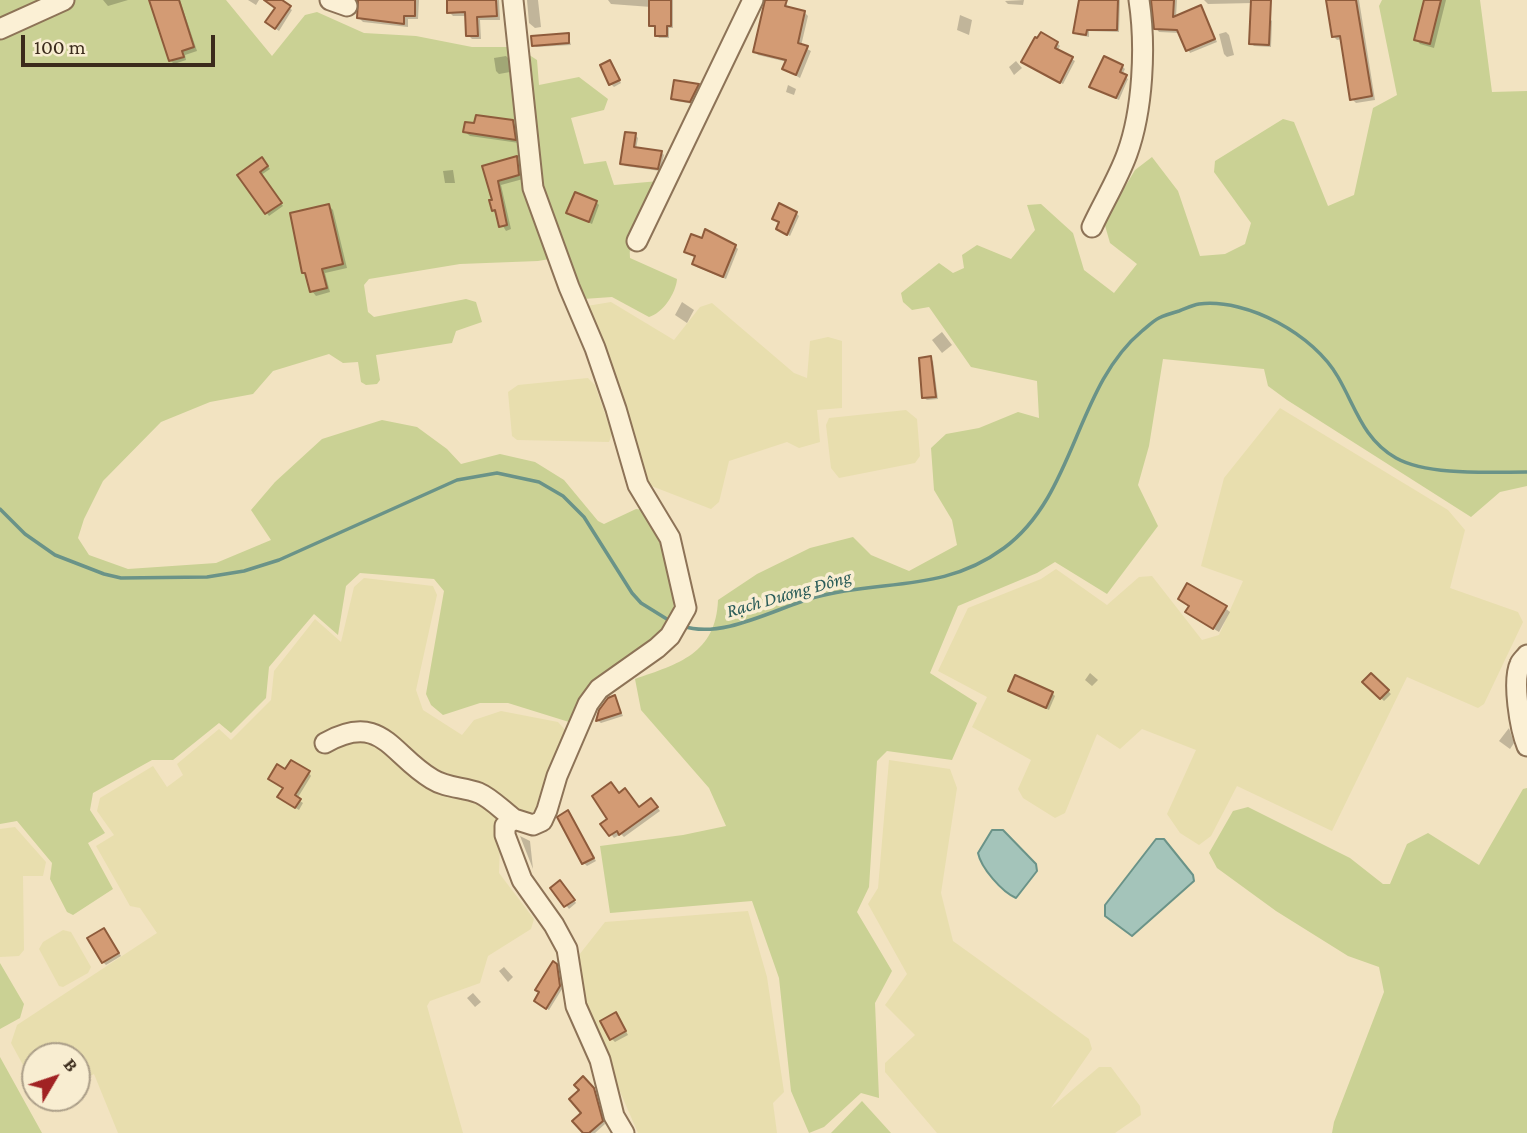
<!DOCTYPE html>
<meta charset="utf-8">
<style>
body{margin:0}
#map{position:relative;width:1527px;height:1133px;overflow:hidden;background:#f2e3c1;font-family:"Crimson Pro",serif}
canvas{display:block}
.north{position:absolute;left:21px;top:1042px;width:70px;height:70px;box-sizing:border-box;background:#f8edd1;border:2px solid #ac9f89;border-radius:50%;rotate:51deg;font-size:19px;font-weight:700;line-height:28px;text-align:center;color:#3b2b1c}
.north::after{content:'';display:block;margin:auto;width:24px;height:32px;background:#a12223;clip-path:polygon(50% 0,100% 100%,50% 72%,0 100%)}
.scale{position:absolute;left:21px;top:35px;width:194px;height:32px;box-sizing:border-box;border:4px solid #3b2b1c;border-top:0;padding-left:9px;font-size:21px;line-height:24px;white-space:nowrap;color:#3b2b1c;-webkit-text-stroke:5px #f8edd1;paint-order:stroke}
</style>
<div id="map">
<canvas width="1527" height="1133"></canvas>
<div class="north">B</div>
<div class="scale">100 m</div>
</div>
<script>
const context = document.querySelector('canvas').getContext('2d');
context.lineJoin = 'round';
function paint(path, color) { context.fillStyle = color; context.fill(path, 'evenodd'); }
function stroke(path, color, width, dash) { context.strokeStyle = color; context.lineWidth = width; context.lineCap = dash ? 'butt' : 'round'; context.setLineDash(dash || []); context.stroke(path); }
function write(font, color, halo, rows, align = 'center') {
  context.font = font + ' "Crimson Pro",serif'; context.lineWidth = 7; context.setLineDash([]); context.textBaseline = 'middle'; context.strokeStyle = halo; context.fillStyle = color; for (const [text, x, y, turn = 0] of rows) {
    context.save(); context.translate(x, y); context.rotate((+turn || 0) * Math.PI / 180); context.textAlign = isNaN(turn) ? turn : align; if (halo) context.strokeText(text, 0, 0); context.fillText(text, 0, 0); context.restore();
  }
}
paint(new Path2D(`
 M611 302 674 340 700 307 712 303 794 373 807 378 810 341 828 337 842 341V408L817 410 820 442 799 448 787 442 729 461 719 502 711 509 641 482 587 306Z
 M588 378 595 385 612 434 609 442 517 440 512 436 508 392 518 385Z
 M1280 408 1448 510 1465 530 1450 588 1518 612 1523 622 1484 704 1478 708 1407 677 1332 831 1237 786 1211 836 1199 845 1180 833 1167 814 1196 750 1142 729 1120 749 1097 734 1065 813 1055 818 1023 798 1018 789 1031 760 972 727 987 697 938 671 968 608 1041 579 1056 569 1107 605 1139 577 1152 576 1202 640 1219 635 1243 581 1201 566 1224 478Z
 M906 410 917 419 920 456 915 463 839 478 831 468 826 425 829 418Z
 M364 578 433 586 437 595 416 690 423 710 462 735 474 720 501 711 558 722 568 733 540 810 501 820 499 873 534 919 531 929 488 956 480 983 430 1001 427 1006 463 1133H118L94 1074 77 1083V1056H35V1087L11 1043 17 1025 157 933 140 908 130 906 96 846 114 835 97 811 100 798 153 766 167 787 183 775 177 764 219 729 231 740 271 700 274 671 315 619 341 642 354 587Z
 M889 760 950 769 957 788 941 893 953 941 1089 1039 1092 1049 1051 1108 1099 1067H1111L1140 1106 1141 1115 1115 1133H937L885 1072V1063L915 1035 885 1005 907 974 868 904 878 888Z
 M15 827 46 862 43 876H23L24 950 19 956 0 957V829Z
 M748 911 767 977 784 1092 773 1103 777 1133H638L584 1009 579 955 605 922Z
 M63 930 71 932 91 967 88 973 63 987 59 986 39 949 43 942Z`), '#e8deae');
paint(new Path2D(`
 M0 0H226L272 56 305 15 317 12 364 33 416 36 472 47H517L537 60 539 85 579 77 608 99 604 110 571 118 584 164 606 161 614 185 659 181C647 204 628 232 630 258L677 279C676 293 663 313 649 317L612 297 583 299 567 256 538 261 460 264 369 279 364 285 368 312 374 317 466 299 476 302 482 322 456 331 452 343 376 355 380 380 377 384 366 385 361 382 358 362 343 363 329 354 273 371 253 394 210 402 161 422 103 481 84 519 78 538 89 555 128 569 216 563 271 540 251 510 275 482 322 439 382 420 417 427 447 449 461 464 500 454 535 462 564 480 598 521 604 524 636 509 644 510C662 539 688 599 665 632 661 637 653 641 648 645 628 658 603 671 586 689 577 699 576 711 569 722L508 703H480L443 715 431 705 426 694 444 591 434 579 360 573 346 586 338 635 314 614 269 667 266 698 231 733 219 723 173 760H152L93 793 90 810 105 833 88 843 113 889 73 915 67 912 50 879 52 863 17 821 0 824Z
 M1382 0H1480L1492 92 1527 91V486L1500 492 1471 517 1287 400 1268 386 1264 369 1163 359 1149 446 1138 485 1158 526 1107 594 1055 562 1037 573 958 606 930 673 977 703 952 760 887 751 877 761 869 887 857 912 892 971 875 1003 879 1098 861 1093 824 1127 809 1133 791 1091 779 978 752 901 610 913 600 846 683 835 726 826 709 788 641 710 635 679C678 664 716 654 718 600L757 574 810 548 853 537 871 555 909 571 957 545 952 520 934 490 931 448 946 434 979 428 1018 412 1039 418 1037 381 971 367 929 307 912 310 903 302 901 293 939 263 953 273 964 268 962 255 977 245 1011 259 1035 230 1027 205 1041 204 1073 233 1084 270 1114 293 1137 264 1110 243 1104 222 1135 170 1152 157 1178 191 1200 256 1225 254 1245 244 1251 223 1214 172 1215 161 1283 119 1294 122 1328 206 1354 195 1373 108 1397 95 1379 6Z
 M1527 788V1133H1332L1334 1122 1384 992 1379 967 1348 956 1276 911 1217 868 1209 853 1233 811 1248 807 1350 858 1383 884H1390L1407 844 1428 833 1479 865 1523 789Z
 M0 963 24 1004 20 1018 0 1029Z
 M0 1057 42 1133H0Z
 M862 1101 891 1133H831Z`), '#cad194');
const water = new Path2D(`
 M992 830H1003L1036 864 1037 871 1016 898C1002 892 981 868 978 853Z
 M1156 839H1164L1193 875 1194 881 1132 936 1105 916V905Z`);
paint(water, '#a4c4ba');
stroke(water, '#6a9388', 2);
paint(new Path2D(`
 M103 0H128L108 6Z
 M151 0H180L197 51 185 55 186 60 174 64 170 60Z
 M248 0H259L256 5Z
 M265 0H279L292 10 279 31 270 25 277 8Z
 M360 0H419L418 19H408V27L363 22 359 18Z
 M448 0H499L500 20H480L481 39H472L468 35 467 16H453L449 12Z
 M527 0H538L541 27 535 28 529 23Z
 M608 0H673V28H669V38H659L657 35V28L651 25V7L611 4Z
 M767 0 786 3 789 9 804 12 808 16 801 46 811 51 800 78 784 69 787 62 758 55 755 51Z
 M1024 0 1023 5 1008 4 1005 1Z
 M1081 0H1120L1119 32 1089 31V37L1078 35 1075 32Z
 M1153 0H1177L1176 17 1201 7 1217 42 1190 53 1180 33 1159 32 1156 28Z
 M1204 0H1253V3L1208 4Z
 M1327 0H1359L1375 100 1356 103 1352 99 1342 39 1337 40 1333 36Z
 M1425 0H1446L1434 48 1420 44 1416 39Z
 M960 15 972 20 969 35 957 30Z
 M1269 18 1272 21 1271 47 1254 46 1251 43Z
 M1226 32 1229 35 1234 55 1227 57 1224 54 1219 34Z
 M568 35 571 45 536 47 534 45Z
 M1057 43 1060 46 1057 51 1075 61 1063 84 1026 65Z
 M506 56 509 59 510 72 499 74 496 71 494 58Z
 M1016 61 1022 68 1014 75 1009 67Z
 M610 62 621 83 614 87 611 84Z
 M1122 66 1125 69 1122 75 1128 79 1119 100 1091 87Z
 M788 85 796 89 794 95 786 92Z
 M698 86 701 88 693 104 676 101 673 98Z
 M513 122 517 127 519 143 470 136 465 132Z
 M635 135 638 138 636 149 662 153 664 155 660 171 625 166 622 163Z
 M517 158 521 163 523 179 501 185 511 229 506 231 493 210 494 201 484 167Z
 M265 162 270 169 261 175 283 206 269 216 239 175Z
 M453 170 455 183H445L443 171Z
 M596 202 599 205 592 224 569 213Z
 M329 206 333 210 347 268 325 273 330 292 316 296 312 291 308 276 304 272Z
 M796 213 799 216 790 236 778 229 781 223 774 218Z
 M735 246 738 249 726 279 697 267 694 264 696 257 686 252Z
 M682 302 694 310 687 323 675 315Z
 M942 332 952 345 942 353 932 340Z
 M930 358 933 361 938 399 927 400 924 398Z
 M1180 599 1225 608 1230 612 1219 632 1192 616 1187 612 1190 607Z
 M1090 673 1098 680 1092 686 1085 680Z
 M1371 675 1391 694 1384 701 1364 682Z
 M1010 691 1052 693 1055 696 1049 710Z
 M615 697 623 716 601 723 598 721 600 711Z
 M1509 728 1514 743 1510 749 1499 741Z
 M286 772 309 773 311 776 297 799 303 803 299 810 282 800Z
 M620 794 639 809 655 804 660 811 624 837 621 834 614 838 603 824 610 819Z
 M568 813 596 861 587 866 584 863Z
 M520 836 530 841 533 869Z
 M563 885 576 903 569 909 552 888Z
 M107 933 121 956 106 965 103 962Z
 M556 965 559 968 562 989 549 1010 538 1003Z
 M504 967 513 977 508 982 499 971Z
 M473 993 481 1002 475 1007 467 998Z
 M619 1018 628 1035 615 1042 612 1039Z
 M583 1078 597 1092 605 1124 595 1133H586L581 1090Z`), '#0003');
stroke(new Path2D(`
 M0 509 25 534 55 555 104 574 121 578 207 577 244 571 279 560 457 480 497 473 539 482 563 496 584 517 632 593 641 603 670 621
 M683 626C722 640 778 607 816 597 883 579 943 593 1004 548 1076 495 1075 387 1142 331 1147 327 1153 321 1159 318 1165 315 1172 313 1179 311 1185 309 1192 305 1199 304 1248 298 1314 335 1338 377 1356 408 1363 439 1396 458 1428 476 1491 472 1527 472`), '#6a9388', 3.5);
const building = new Path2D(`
 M149 0H179L194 47 182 51 184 57 169 61Z
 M264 0H282L291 6 275 29 265 22 275 8Z
 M358 0H415V16H404V24L357 18Z
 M447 0H496L497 16 477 17 478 36H466L465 12 447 13Z
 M649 0H671V26H667V36H655V26H649Z
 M765 0H787L785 6 805 11 798 43 808 46 796 75 782 69 786 60 753 52Z
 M1079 0H1118L1117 30H1087L1086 35 1073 33Z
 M1151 0H1174L1173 17 1201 5 1215 39 1186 51 1177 30 1154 29Z
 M1251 0H1271L1269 45 1249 44Z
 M1326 0H1356L1372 96 1350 100 1340 36 1332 37Z
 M1424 0H1441L1430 44 1414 40Z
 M1041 32 1058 42 1055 48 1073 57 1060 83 1021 62 1035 37 1037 38Z
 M569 33V43L532 46 531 36Z
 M1104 56 1123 65 1120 72 1127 75 1116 98 1089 87Z
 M610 60 620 80 609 85 600 65Z
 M674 80 699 84 690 102 671 99Z
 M476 115 513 120 516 140 463 132 465 122 474 123Z
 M625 132 636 133 634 147 662 151 658 169 620 164Z
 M517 156 519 175 498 181 507 225 499 227 495 210 492 211 489 200H492L482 166Z
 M262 157 268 166 260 172 282 203 265 214 237 175Z
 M575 192 597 201 589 222 566 213Z
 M779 203 797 212 787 235 776 229 779 222 772 219Z
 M329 204 343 264 322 269 327 288 310 292 305 273H302L290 213Z
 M705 229 736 245 723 277 692 264 695 256 684 252 691 234 702 238Z
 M931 356 936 397 922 398 919 358Z
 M1187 583 1227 606 1213 629 1185 612 1189 606 1178 599Z
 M1371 673 1389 690 1380 699 1362 682Z
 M1015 675 1053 692 1046 708 1008 691Z
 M615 695 621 713 596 721 599 710 608 698Z
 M291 760 310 771 295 795 301 799 295 808 277 797 283 788 268 779 277 764 285 769Z
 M611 782 619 793 625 788 639 807 651 798 658 807 619 835 617 831 609 836 600 824 607 819 592 796Z
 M568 810 594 858 582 864 557 817Z
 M560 880 575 900 564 907 550 888Z
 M104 928 119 953 102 963 87 938Z
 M553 961 557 964 560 986 546 1009 534 1001 539 992 535 990Z
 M616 1012 626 1031 610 1040 600 1021Z
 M583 1076 594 1088 603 1121 589 1133H583L572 1121 581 1113 569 1099 579 1090 574 1085Z`);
paint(building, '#d39b74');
stroke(building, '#8e5b3b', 2);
const minor = new Path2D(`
 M330 0 347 6
 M513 0 533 188 569 287 595 348 616 409 638 485 670 538 686 608 670 636 657 648 599 689 588 704 557 776 547 810 542 821 533 825 514 819 505 826V835L522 880 554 925 567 949 576 1006 600 1060 614 1116 624 1133
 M0 29 64 0
 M1092 227C1103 203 1118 179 1127 154 1143 110 1146 46 1139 0
 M637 241 753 0
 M1527 655C1525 658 1521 661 1520 664 1512 681 1520 729 1527 746
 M325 743C382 711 391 755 432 779 446 788 463 787 479 793 491 798 503 811 514 819`);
stroke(minor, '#8d7357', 23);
stroke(minor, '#fbf0d5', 19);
write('italic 19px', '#2a5c59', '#f8edd1', [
 ["Rạch Dương Đông",789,594,-16]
]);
</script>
